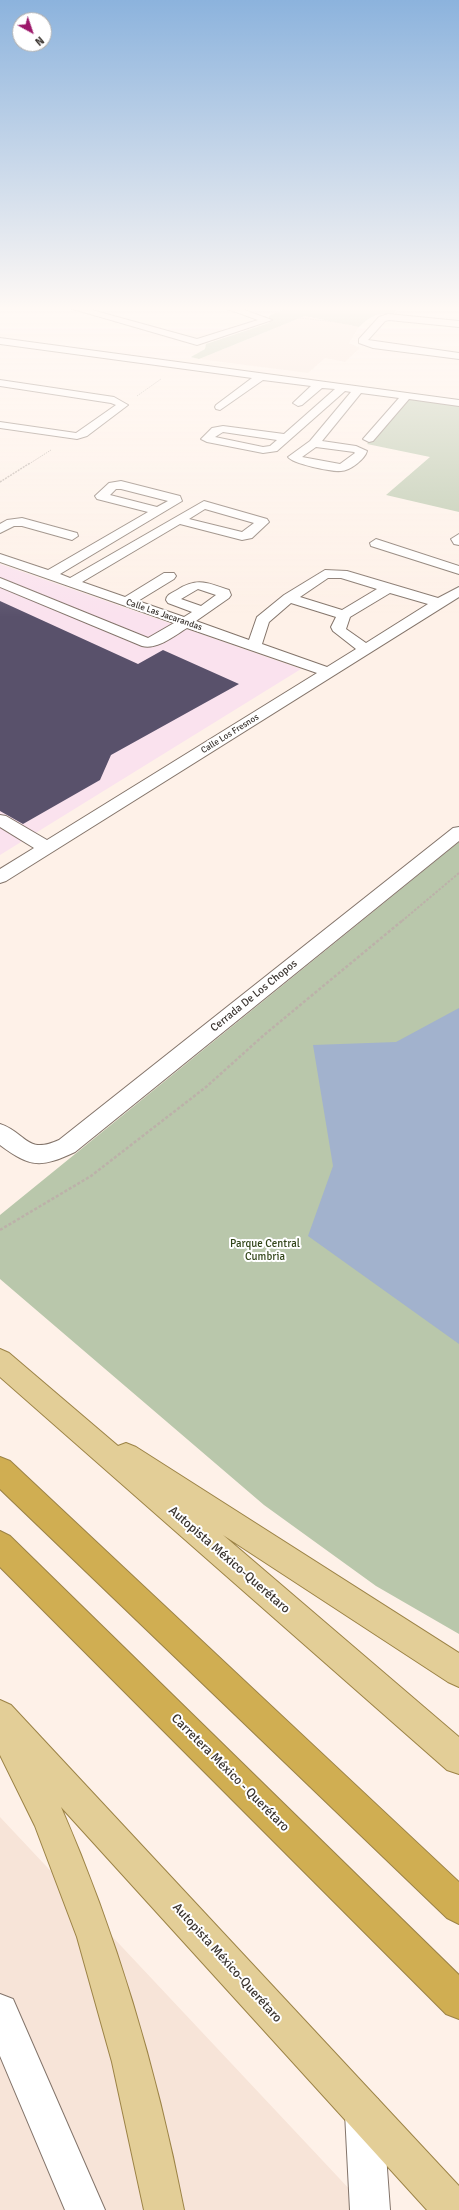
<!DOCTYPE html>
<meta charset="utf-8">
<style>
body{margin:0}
#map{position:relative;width:459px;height:2210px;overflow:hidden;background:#fef1e8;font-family:Signika,sans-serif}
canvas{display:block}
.north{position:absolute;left:12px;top:12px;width:40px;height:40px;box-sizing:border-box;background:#fff;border:1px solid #b0aeac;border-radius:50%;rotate:140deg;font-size:11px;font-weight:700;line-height:16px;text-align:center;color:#3a342f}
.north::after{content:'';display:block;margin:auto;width:14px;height:18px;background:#9c186a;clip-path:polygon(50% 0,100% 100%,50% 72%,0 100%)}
</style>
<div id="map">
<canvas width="459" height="2210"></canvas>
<div class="north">N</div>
</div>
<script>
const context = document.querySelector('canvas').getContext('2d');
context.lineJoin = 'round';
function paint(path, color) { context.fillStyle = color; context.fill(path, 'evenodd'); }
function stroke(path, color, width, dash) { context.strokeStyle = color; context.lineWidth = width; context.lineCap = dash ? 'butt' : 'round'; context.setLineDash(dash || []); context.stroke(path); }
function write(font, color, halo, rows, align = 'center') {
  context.font = font + ' Signika,sans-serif'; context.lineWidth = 4; context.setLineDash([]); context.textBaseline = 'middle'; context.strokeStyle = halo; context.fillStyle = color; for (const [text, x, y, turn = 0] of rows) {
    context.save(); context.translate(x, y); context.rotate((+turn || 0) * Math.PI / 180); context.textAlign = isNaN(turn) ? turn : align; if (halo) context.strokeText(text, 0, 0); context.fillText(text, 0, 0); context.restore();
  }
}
paint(new Path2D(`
 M0 564 301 669 0 855Z`), '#fae2ee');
paint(new Path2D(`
 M305 316 359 327 349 343 360 348 345 362 325 358 308 373 199 359Z
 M0 1817 369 2210H0Z`), '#f7e4d8');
paint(new Path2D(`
 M289 307H399L393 314C377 313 370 316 359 327L305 316 199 359 191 357 205 349 206 344 269 323V316Z
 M406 399 459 406V512L386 495 430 457 367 444Z
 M459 842V1634L376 1586 264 1505 0 1279V1215Z`), '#b9c7ab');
paint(new Path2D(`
 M459 1008V1344L308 1236 333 1166 313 1045 396 1042Z`), '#a2b2cd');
paint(new Path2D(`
 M0 601 138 664 163 650 239 684 111 755 100 780 23 824 0 811Z`), '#59516b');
const minor = new Path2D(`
 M66 307H81L197 339 258 320 222 307H236L272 320 197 345Z
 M388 314 459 321V327L389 320 385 321 368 340 459 353V359L373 348 359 343V339L379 317Z
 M0 338 459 400V406L409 399 373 441 369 442 363 439 399 398 361 393 322 441 356 446 367 451C365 459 350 471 341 471 332 472 293 464 288 457L310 441 351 392 345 391 277 451 263 453 207 442 201 439 212 428 223 426 284 434 335 389 322 388 302 405 298 406 293 403 311 386 263 380 220 410 216 409 215 407 216 405 252 378 0 344ZM223 432 277 440 270 446 263 447 215 437ZM316 447 354 452 355 453 340 464 302 457Z
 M0 380 114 397 128 405 87 436 77 439 0 428V422L76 433 116 405 111 403 0 386Z
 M121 481 180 496 182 501 60 574 70 578 204 501 267 519 269 522 252 538 242 540 180 524 82 582 125 597 164 573H174L176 576 174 579 138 601 184 617 192 612 168 603 166 600C167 594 172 593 177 590 198 577 207 583 229 590L231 595 229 598 196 621 249 640 257 617 284 595 325 570 347 571 438 598 459 587V597L6 881 0 883V869L34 848 0 827V815L6 816 47 840 317 673 187 628C174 636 157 650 142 646L0 587V578L148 638 174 623 0 562V554L48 570 148 512 97 499 95 496 109 483ZM116 489H121L168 501 157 507 110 495ZM205 509 254 523 242 532 189 519ZM328 578H341L377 589 342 610 300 597ZM198 589 216 595 201 606 181 599ZM390 593 428 604 366 643 346 629 350 617ZM291 603 336 617 331 627 333 631 356 649 327 667 262 644 269 622Z
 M22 518 77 533 78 536 72 540 22 526H14L0 533V524L7 520Z
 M459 534V545L454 544 451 539Z
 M376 539 459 566V574L371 546 370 543Z
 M459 827V841L75 1152C41 1168 31 1168 0 1145V1124C27 1133 26 1155 59 1140L453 828Z
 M0 1994 13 1999 105 2210H65L0 2056Z
 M364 2094 378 2099 383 2113 390 2210H350L345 2113 350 2099Z`);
const major = new Path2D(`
 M0 1349 9 1353 118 1446 126 1443 136 1447 459 1653V1687L448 1682 223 1535 459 1737V1774L447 1770 0 1377Z
 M0 1700 11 1705 459 2186V2210H427L61 1807C117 1936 157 2071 184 2210H144L112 2062 77 1937 35 1826 0 1755Z`);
const highway = new Path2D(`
 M0 1457 10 1461 459 1882V1924L447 1918 0 1489Z
 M0 1531 10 1536 459 1975V2019L446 2014 0 1567Z`);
stroke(minor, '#83746a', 2);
stroke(major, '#9c8346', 2);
stroke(highway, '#9c8346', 2);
stroke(new Path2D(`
 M283 322 299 318 337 322 365 310
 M337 322 354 324
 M137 396 161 379
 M29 464 51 450`), '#bcb1a9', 1, [1.5, 1]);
stroke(new Path2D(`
 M0 482 30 463`), '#bcb1a9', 1.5, [2, 1]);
stroke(new Path2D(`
 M402 921 459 873`), '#bcb1a9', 2, [2.5, 1.5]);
stroke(new Path2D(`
 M0 1230 91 1176 206 1087 264 1035 403 920`), '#bcb1a9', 2.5, [3, 2]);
paint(minor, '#fff');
paint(major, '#e3ce97');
paint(highway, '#d0ae52');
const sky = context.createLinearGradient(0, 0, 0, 617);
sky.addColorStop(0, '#8cb3dd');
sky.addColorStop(0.5, '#fff9f5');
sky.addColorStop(1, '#fff9f500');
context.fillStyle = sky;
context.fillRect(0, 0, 459, 617);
write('9px', '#3a342f', '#fff', [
 ["Calle Las Jacarandas",164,615,19],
 ["Calle Los Fresnos",230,734,-32]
]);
write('11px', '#3a342f', '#fff', [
 ["Cerrada De Los Chopos",254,996,-39]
]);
write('11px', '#324519', '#fff', [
 ["Parque Central",265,1244],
 ["Cumbria",265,1257]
]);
write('13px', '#3a342f', '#fff', [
 ["Autopista México-Querétaro",229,1560,41],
 ["Carretera México - Querétaro",230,1773,45],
 ["Autopista México-Querétaro",227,1963,48]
]);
</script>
